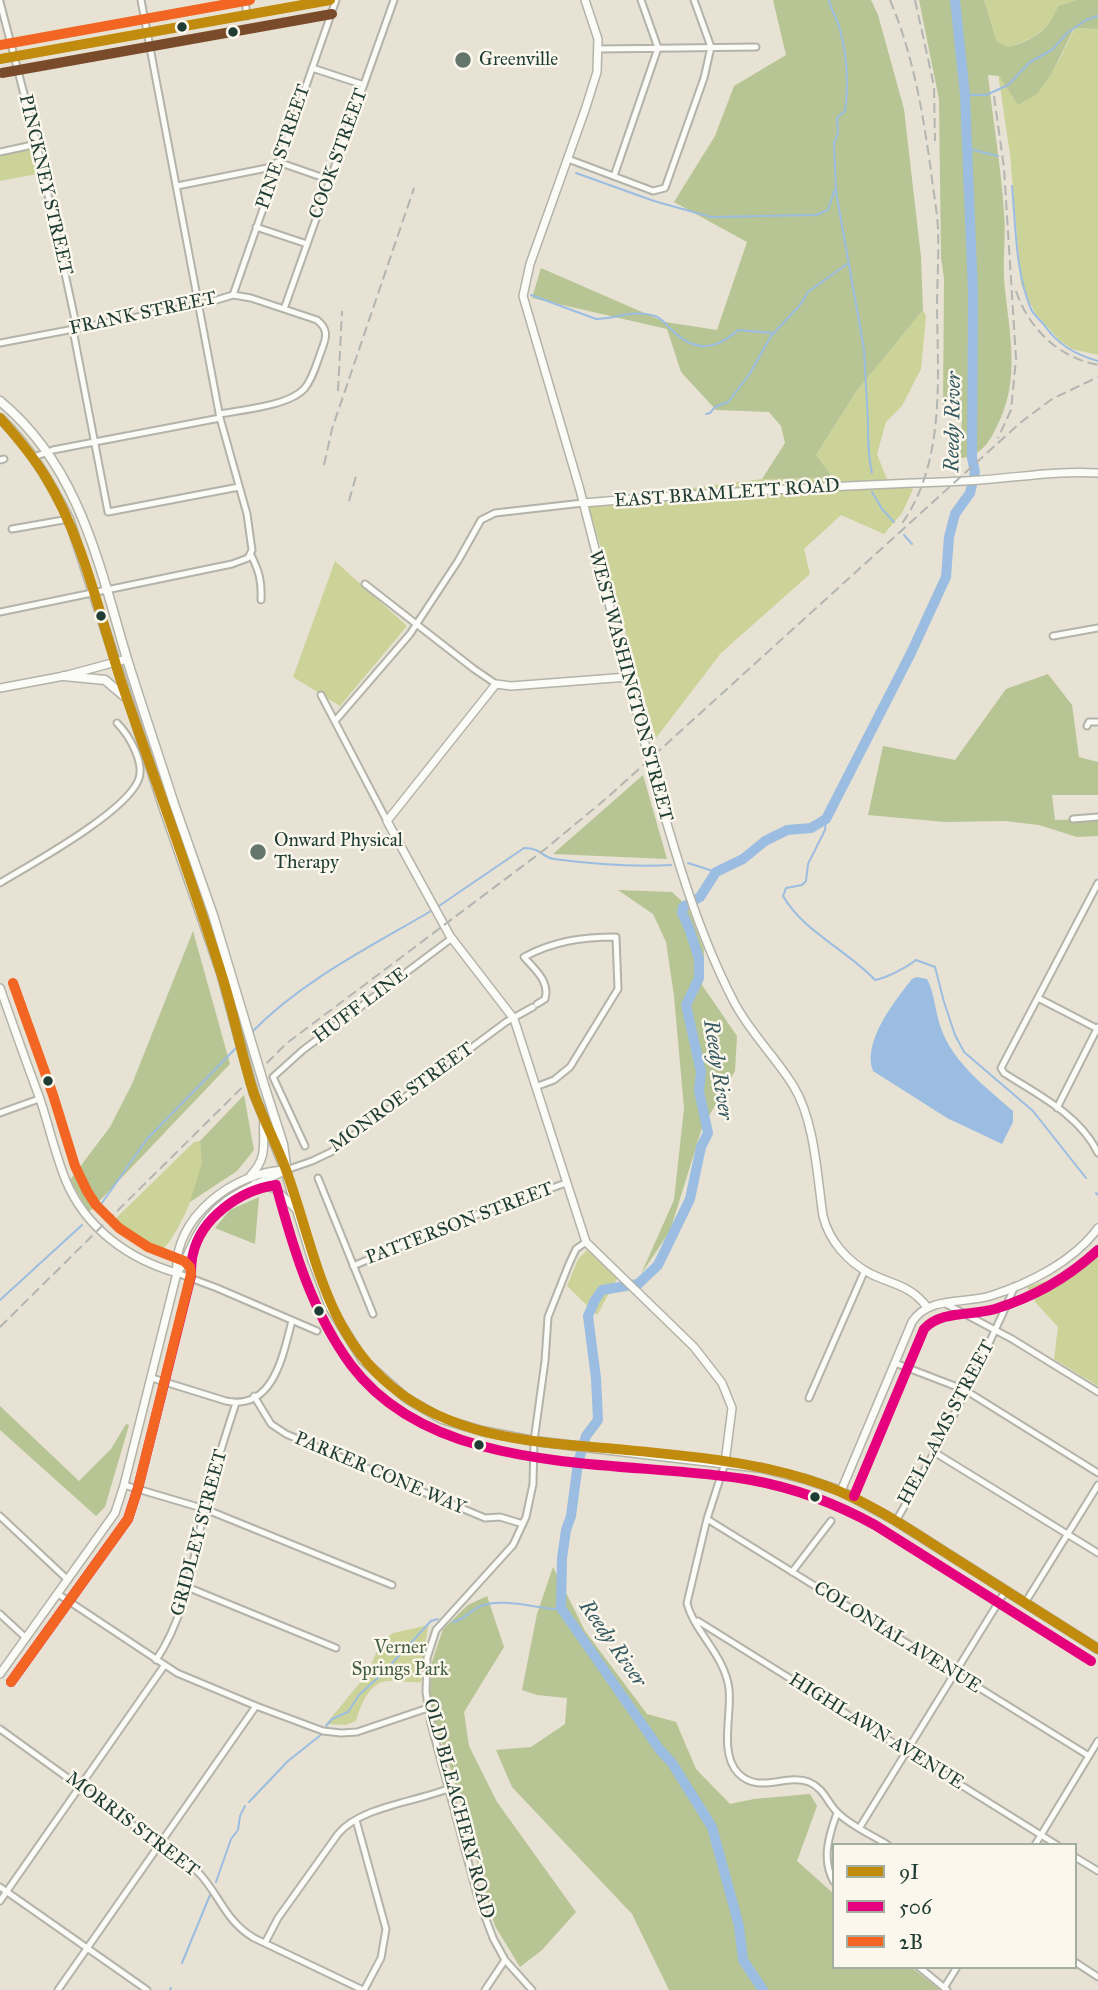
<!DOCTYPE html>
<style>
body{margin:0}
#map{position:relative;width:1098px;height:1990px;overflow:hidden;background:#e7e2d3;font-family:"IM FELL Great Primer",serif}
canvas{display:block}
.legend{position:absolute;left:832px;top:1843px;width:245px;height:126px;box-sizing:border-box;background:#fbf7ec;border:2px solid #a3ada2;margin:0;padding:9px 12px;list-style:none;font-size:21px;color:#1f3d34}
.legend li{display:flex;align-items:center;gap:14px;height:35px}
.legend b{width:35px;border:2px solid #a3ada2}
</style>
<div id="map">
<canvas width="1098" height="1990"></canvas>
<ul class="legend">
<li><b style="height:9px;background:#c18c0d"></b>9I</li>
<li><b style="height:9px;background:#e5007d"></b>506</li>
<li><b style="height:9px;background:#f26522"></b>2B</li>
</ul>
</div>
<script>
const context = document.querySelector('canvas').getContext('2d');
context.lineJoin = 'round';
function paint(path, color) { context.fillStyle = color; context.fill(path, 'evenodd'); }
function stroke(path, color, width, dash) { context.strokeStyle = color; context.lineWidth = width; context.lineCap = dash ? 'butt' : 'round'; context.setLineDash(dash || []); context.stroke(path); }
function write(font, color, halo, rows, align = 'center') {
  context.font = font + ' "IM FELL Great Primer",serif'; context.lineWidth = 5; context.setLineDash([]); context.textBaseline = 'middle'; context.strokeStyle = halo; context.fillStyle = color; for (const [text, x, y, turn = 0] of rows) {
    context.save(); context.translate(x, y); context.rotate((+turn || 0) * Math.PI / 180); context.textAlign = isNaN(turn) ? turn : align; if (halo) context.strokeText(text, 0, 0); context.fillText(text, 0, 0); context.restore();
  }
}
paint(new Path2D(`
 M984 0H1077L1058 6C1048 31 1035 38 1009 47L997 42Z
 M1075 28 1098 29V355L1072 349 1059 340 1035 313 1021 284 1010 154 999 80V75L1018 105C1049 90 1059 58 1075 28Z
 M31 147 37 174 0 181V153Z
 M923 310 926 316 921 369 902 406 886 422 877 454 888 482 913 489 902 513 884 534 841 515 804 549 810 574 721 653 656 738 590 511 589 501 762 479 832 478 816 455 856 392Z
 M335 561 407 626 340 706 293 677Z
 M200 1141C201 1148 203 1156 202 1163 199 1186 177 1239 159 1253L135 1242 109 1225 194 1142Z
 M587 1250 618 1277 597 1315 567 1286 578 1259Z
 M1093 1253 1098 1254V1386L1054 1359 1058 1327 1036 1303 1027 1287 1058 1277Z
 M428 1625 421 1682C410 1683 402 1681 392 1681 370 1679 361 1704 356 1721L346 1725 326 1724 367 1674 380 1644 393 1633Z`), '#ccd399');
paint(new Path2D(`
 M773 0H871L878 15 904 109 921 257 923 310 856 392 816 455 833 478 762 479 785 443 781 426 769 412 716 410 681 372 667 329 532 298 541 268 665 322 717 330 747 242 674 202 715 136 734 86 786 55Z
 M919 0H984L997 42 1009 47C1035 39 1048 31 1058 6L1077 0H1098V29L1074 28 1052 73 1037 94 1018 105 999 76 988 75C993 121 1001 167 1004 213 1006 235 1003 256 1004 278 1008 331 1023 379 995 430 988 445 978 457 960 458L962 416 943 408 944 278 941 258 939 99Z
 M1048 674 1072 705 1079 757 1098 762V795H1052L1055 820 1098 819V836L1077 837 1039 825 1005 821 945 822 868 815 883 746 955 760 1006 689Z
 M643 775 667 859 553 854Z
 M618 890 672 892 688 907 704 950 702 985 737 1036 735 1071 702 1128 670 1231 641 1274 674 1200 684 1108 674 996 666 942 653 914Z
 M193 931 230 1064 89 1212 70 1180 110 1127 132 1084Z
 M244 1095 254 1150 237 1171 190 1202 202 1163 200 1141Z
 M259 1197 255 1244 215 1228 230 1210Z
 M0 1406 79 1481 111 1449 126 1424 129 1425 105 1507 96 1516 0 1430Z
 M553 1567 585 1631 647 1714 676 1722 696 1769 730 1804 754 1799 810 1794 817 1806 797 1861 834 1894V1967H911L940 1990H669L632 1914 512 1787 496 1750 531 1747 565 1724 567 1698 537 1695 522 1690 537 1614Z
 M487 1596 504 1647 464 1712 469 1746 497 1802 576 1912 542 1950 520 1967 495 1926 449 1763 429 1708 432 1662 443 1629 468 1605Z`), '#b7c493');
paint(new Path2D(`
 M917 977 927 979C935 994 935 1012 941 1028 953 1063 986 1087 1013 1111V1122L1002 1144 947 1118 873 1071C862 1042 894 1002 912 979Z`), '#9bbde1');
stroke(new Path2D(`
 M829 0C831 10 836 17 839 26 847 54 849 82 845 111L837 118 838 133 834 143 836 192 864 349C865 374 867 398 868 423 868 440 868 456 872 473
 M965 95H986L1008 85 1030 62 1052 50 1067 33 1086 20 1098 16
 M966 148 998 156
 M576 173 654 201 711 217 816 215 828 210 835 189
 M1012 186C1016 226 1015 271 1031 309 1034 316 1041 320 1045 326 1058 345 1076 355 1098 361
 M531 295 596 319C616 319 634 309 655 316 662 318 666 325 672 330 694 352 715 351 738 330L773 333
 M706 414 710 413 715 407 728 402 749 375 771 336 800 305 808 292 847 264
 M872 492 882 509 894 522
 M904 535 912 544
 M826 819 825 830 808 864 806 881 802 885 786 888 783 896C804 932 847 950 875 980 887 978 907 967 916 960L935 967 944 1002 955 1035 964 1052 1033 1111 1086 1178
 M688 863 716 872
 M436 908 524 848C542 848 541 857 554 859 592 864 633 867 671 865
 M251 1033C301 981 370 947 431 911
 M1096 1193 1098 1195
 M97 1210 147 1139 237 1047
 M0 1300 82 1225
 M453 1622C465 1620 470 1610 481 1606 501 1598 531 1607 553 1609L561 1608
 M326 1726 332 1719 348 1712 359 1695 384 1672 431 1621 438 1619
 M249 1802 288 1761 322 1734
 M216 1882 231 1839 238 1830 240 1816 245 1806
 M182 1963 210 1895
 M170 1990 171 1988`), '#9bbde1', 2);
stroke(new Path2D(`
 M763 1990 743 1960 739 1926 712 1827 672 1763 660 1750 561 1608 562 1558 566 1530 571 1516 578 1463 586 1436 598 1420 596 1378 588 1316 595 1300 602 1290 638 1284 658 1265 690 1199 701 1147 708 1133 699 1091 701 1072 686 1005 699 978V959L689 928 682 913 683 907 700 897 716 872 743 859 765 841 787 830 811 828 826 819 911 653 946 577 949 537 955 514 970 493 975 472 972 458 973 294 965 95 955 0`), '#9bbde1', 10);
const minor = new Path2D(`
 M245 0 247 16
 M0 2 37 144 77 329
 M599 49 756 47
 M0 59 330 0
 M312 68 364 85
 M0 152 37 144
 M568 159 653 191 665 188 704 78 711 47 694 0
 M614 176 658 48 641 0
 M177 186 267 168 278 162 330 180
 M256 227 307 244
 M233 295 336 0
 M284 309 394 0
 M73 330 108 512 239 487
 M0 343 200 305 233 295 251 298 317 320C328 329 327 336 322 349 317 362 313 379 304 389 288 406 242 410 219 414
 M34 457 53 450 220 418
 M0 460 4 459
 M12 529 69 519
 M251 555C259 571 262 581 261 600
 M365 584 474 669 496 684
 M0 612 232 564 248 558 252 550 247 514 220 418 141 0
 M1053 636 1098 628
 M321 695 387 821
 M335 721 410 634 458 561 481 520 495 513 583 503
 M1087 726 1089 722H1098
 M1073 819 1098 817
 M0 883C33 863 123 814 138 781 146 764 129 735 117 723
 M1098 883 1001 1068 1004 1073C1038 1095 1080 1115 1098 1153
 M1038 998 1098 1029
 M537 1004 545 999C550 981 535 970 524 957 554 941 582 937 616 937L618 989 570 1067 554 1080 538 1086
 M1057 1108 1098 1027
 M0 1113 39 1099
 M305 1146 273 1077 303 1050 452 938
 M286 1170 312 1161 331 1152 506 1022 533 1007
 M318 1178 373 1314
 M353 1266 473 1216 566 1183
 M177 1273 217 1288 317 1331
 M946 1304 1012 1339 1098 1392
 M895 1363 965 1390 1098 1473
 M152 1378 226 1401C274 1411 283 1354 292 1321
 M254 1396 271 1424 286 1434 485 1518 500 1517 523 1524
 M809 1398 865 1270
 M934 1452 1098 1553
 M725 1463 707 1519 687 1603C694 1632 725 1655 729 1689 732 1714 719 1753 738 1773 759 1795 785 1773 809 1782 825 1789 827 1803 838 1813 851 1826 872 1835 888 1845
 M124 1485 205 1509 392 1585
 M0 1516 68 1580
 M707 1519 1089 1756
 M896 1521C940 1445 980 1366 1015 1286
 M792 1572 831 1521
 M187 1587 336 1648
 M58 1594 177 1673 256 1706 323 1731 341 1733 357 1732 428 1708
 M1025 1603 1098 1485
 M0 1614 26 1638
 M698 1621 1057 1845
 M156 1660C186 1616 192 1563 204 1512 213 1475 224 1439 236 1403
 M0 1729 198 1872C220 1895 225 1921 254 1938L363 1990
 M356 1820 386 1929 381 1958 364 1990
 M860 1827 1006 1590
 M1035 1845 1098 1741
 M1075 1857 1098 1871
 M834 1882C821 1860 829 1835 837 1813
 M0 1887 147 1990
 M0 1901 164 1666
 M265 1943 278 1918 338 1834C361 1806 417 1802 450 1788
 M1075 1962 1098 1977
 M919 1967 947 1990
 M944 1988 957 1967
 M58 1990 256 1706
 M485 1990 505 1960
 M532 1990 505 1960 493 1938 478 1898 431 1724 426 1692 427 1658 436 1630 513 1545 526 1517 533 1484 534 1441 545 1361 548 1317 569 1264 576 1249 586 1242`);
const tertiary = new Path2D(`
 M585 0 598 39 597 72 585 110 530 264 523 296 580 490 642 732
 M583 503C710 492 838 486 965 481 1010 479 1053 470 1098 473
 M628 677 511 686 496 684 387 821 450 936 514 1019 586 1242 694 1347 722 1383 732 1408 725 1463
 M0 688 64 676 127 659
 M656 786C677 859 698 932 733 1000 749 1032 776 1057 794 1087 815 1122 817 1176 823 1216 829 1241 848 1262 871 1274 894 1285 910 1285 927 1307
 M0 988C13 1025 26 1062 40 1099 49 1126 55 1154 66 1181 86 1228 128 1259 177 1273
 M251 1175C269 1156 262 1142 264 1118
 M255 1184 274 1188 297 1210
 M177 1273C186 1261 190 1248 197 1235 218 1197 246 1190 282 1172
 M841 1491 912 1322C929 1296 963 1304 990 1296 1029 1284 1074 1261 1098 1228
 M0 1674 115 1513 124 1485 177 1273C172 1218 235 1171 286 1170`);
const secondary = new Path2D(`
 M0 401C80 467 99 565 127 659 142 707 158 754 173 801
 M0 418C30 447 50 482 69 519L165 812
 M64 676 105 680 124 696
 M264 1085 283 1144 288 1180 312 1259 330 1307 363 1360 406 1398 442 1419 482 1431 534 1441 762 1468 805 1479 841 1491 896 1521 1098 1649
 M254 1094 282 1162`);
stroke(minor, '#b3b3a9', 9);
stroke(tertiary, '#b3b3a9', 10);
stroke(secondary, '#b3b3a9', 11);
stroke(minor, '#fbfbf8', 5);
stroke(tertiary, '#fbfbf8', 7);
stroke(secondary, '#fbfbf8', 8);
stroke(new Path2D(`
 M890 0C913 54 923 113 931 171 933 190 937 209 938 229 939 256 937 282 937 309 938 380 945 466 900 526
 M915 0 934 86 935 141
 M994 96 1004 168 1016 359 1011 410 998 438
 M1016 291C1029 329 1058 357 1098 365
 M338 391 342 311
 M324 465 332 429 414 188
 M349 501 356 476
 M0 1327 287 1043 544 850 608 797 1020 423 1052 399 1098 377`), '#b2b5b2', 2, [10, 5]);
const tertiaryBridge = new Path2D(`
 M642 732 656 786`);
const secondaryBridge = new Path2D(`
 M173 801 213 915 264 1085
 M165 812 221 973 254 1094`);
stroke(tertiaryBridge, '#b3b3a9', 10, []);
stroke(secondaryBridge, '#b3b3a9', 11, []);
stroke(tertiaryBridge, '#fbfbf8', 7);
stroke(secondaryBridge, '#fbfbf8', 8);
stroke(new Path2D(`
 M0 59 330 0
 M0 418C16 436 32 455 45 476 85 541 100 619 124 690 157 786 192 880 222 976 234 1014 241 1054 253 1091 262 1117 275 1141 285 1167 314 1245 323 1330 391 1386 455 1439 536 1442 616 1449 679 1455 744 1460 806 1479 859 1495 905 1526 951 1556 1000 1587 1049 1618 1098 1649`), '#c18c0d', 10);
stroke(new Path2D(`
 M854 1496 924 1329C941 1310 972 1316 995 1309 1034 1297 1069 1277 1098 1250
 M11 1682 128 1519 138 1488 191 1276C191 1269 191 1261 193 1254 201 1218 240 1190 276 1185 293 1248 312 1312 351 1365 437 1480 624 1458 751 1480 795 1488 835 1503 875 1525L1091 1661`), '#e5007d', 10);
stroke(new Path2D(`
 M0 45 250 0
 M11 1682 128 1519 138 1488 191 1274 190 1267 184 1261 148 1247 119 1228 96 1205 87 1191 75 1166 53 1095 13 983`), '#f26522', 10);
stroke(new Path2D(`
 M2 73 332 14`), '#7a4b2a', 10);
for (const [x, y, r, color] of [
 [182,27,6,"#1f3d34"],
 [233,32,6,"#1f3d34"],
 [463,60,9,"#65776c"],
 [101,616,6,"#1f3d34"],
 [258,852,9,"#65776c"],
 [48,1081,6,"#1f3d34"],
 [319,1311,6,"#1f3d34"],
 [479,1445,6,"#1f3d34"],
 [815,1497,6,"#1f3d34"]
]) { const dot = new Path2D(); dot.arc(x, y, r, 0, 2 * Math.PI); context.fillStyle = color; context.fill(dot); stroke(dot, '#fbf7ec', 2.5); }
write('19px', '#1f3d34', '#fbf7ec', [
 ["Greenville",479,60],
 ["Onward Physical",274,841],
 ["Therapy",274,863]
], 'left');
write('19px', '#1f3d34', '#fbf7ec', [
 ["PINE STREET",284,147,-71],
 ["COOK STREET",339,154,-70],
 ["PINCKNEY STREET",45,185,77],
 ["FRANK STREET",143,314,-12],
 ["EAST BRAMLETT ROAD",727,494,-4],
 ["WEST WASHINGTON STREET",630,686,75],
 ["HUFF LINE",361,1006,-37],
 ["MONROE STREET",402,1098,-36],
 ["PATTERSON STREET",460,1224,-21],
 ["HELLAMS STREET",947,1423,-62],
 ["PARKER CONE WAY",380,1474,23],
 ["GRIDLEY STREET",200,1533,-75],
 ["COLONIAL AVENUE",897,1638,32],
 ["HIGHLAWN AVENUE",876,1732,32],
 ["OLD BLEACHERY ROAD",458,1809,75],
 ["MORRIS STREET",132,1825,37]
]);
write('19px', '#445f42', '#fbf7ec', [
 ["Verner",400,1648],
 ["Springs Park",400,1670]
]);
write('italic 21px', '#365961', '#fbf7ec', [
 ["Reedy River",954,422,-89],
 ["Reedy River",717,1070,81],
 ["Reedy River",612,1644,55]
]);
</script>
